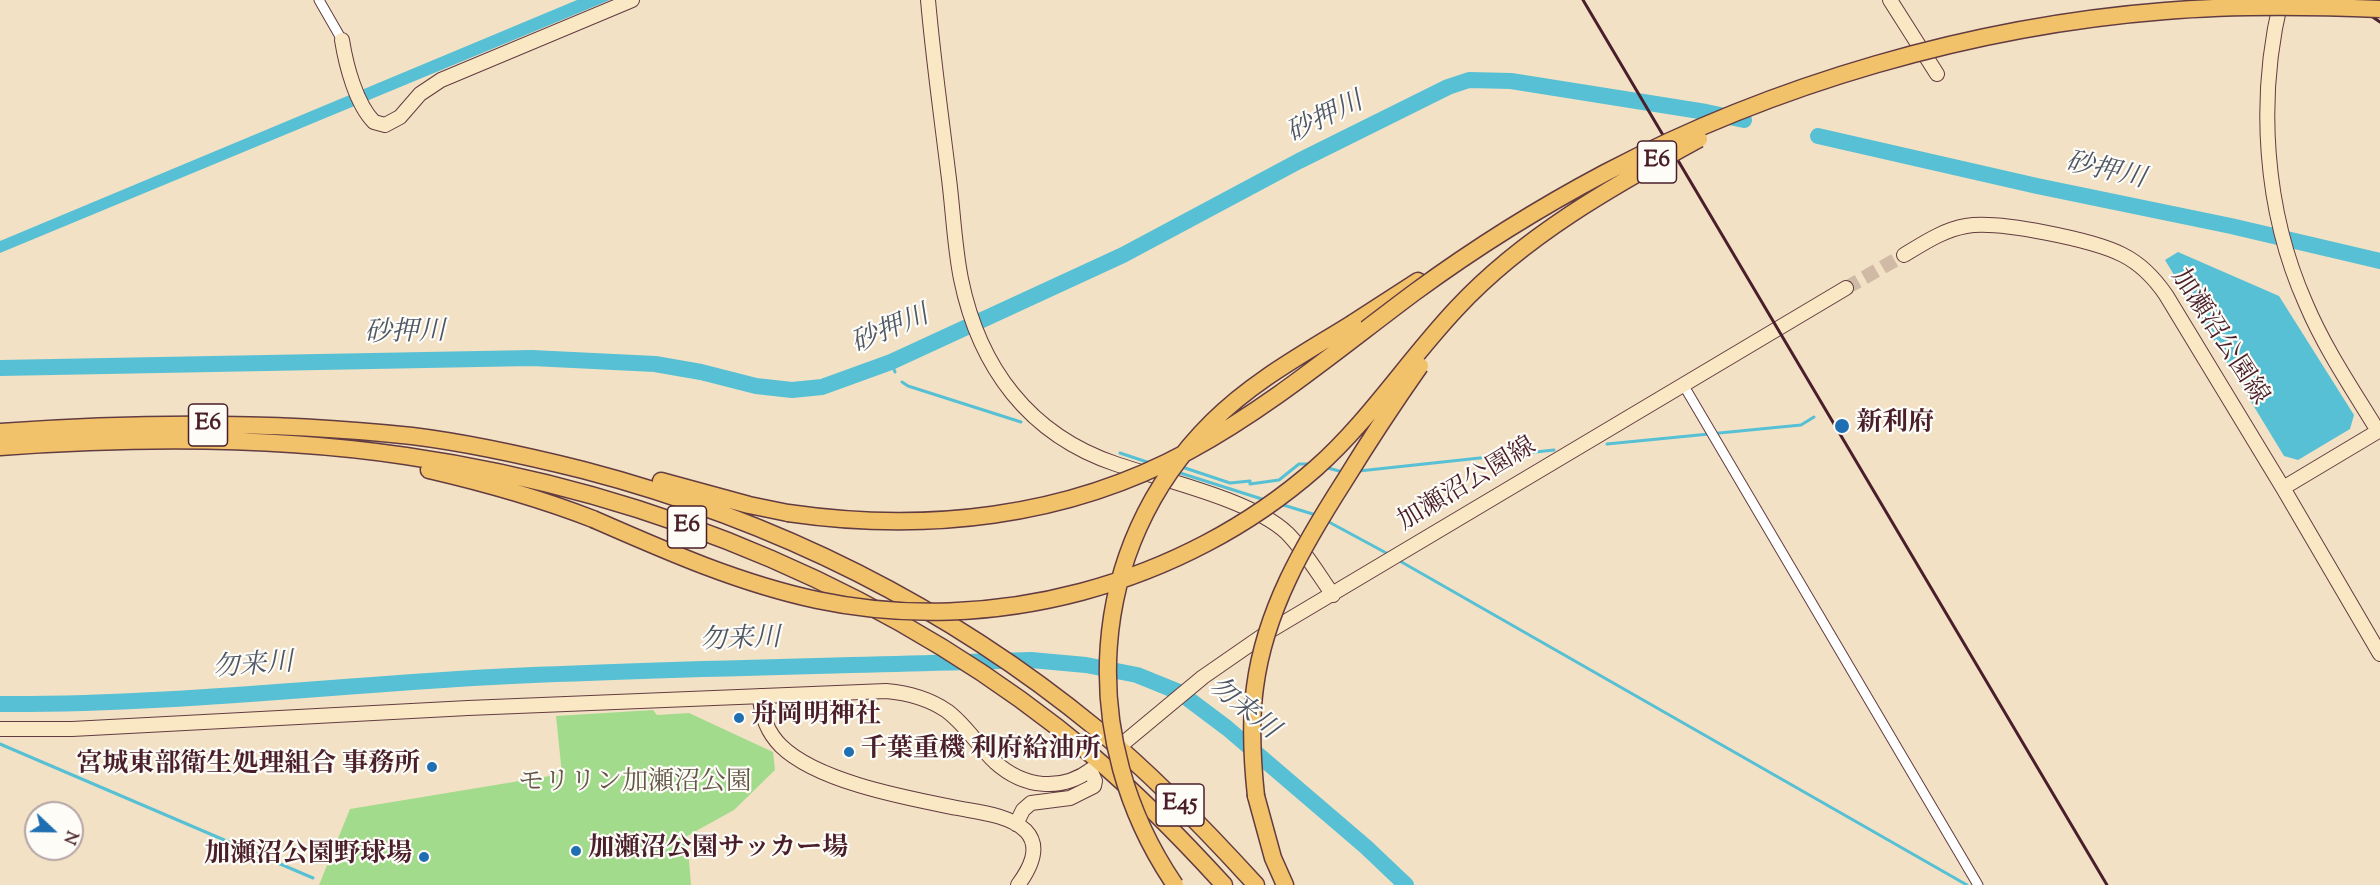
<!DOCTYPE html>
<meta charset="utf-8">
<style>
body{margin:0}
#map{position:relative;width:2380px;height:885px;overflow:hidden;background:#f2e1c5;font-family:"Sorts Mill Goudy",serif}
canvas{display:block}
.north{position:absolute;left:24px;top:801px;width:60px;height:60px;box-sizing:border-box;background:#fdfcf7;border:2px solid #b5a4a5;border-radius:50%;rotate:112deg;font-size:16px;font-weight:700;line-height:24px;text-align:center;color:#4a1f2b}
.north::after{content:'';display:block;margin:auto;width:21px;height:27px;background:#1f6fb2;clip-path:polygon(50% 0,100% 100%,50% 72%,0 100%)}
</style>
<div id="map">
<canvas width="2380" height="885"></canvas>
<div class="north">N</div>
</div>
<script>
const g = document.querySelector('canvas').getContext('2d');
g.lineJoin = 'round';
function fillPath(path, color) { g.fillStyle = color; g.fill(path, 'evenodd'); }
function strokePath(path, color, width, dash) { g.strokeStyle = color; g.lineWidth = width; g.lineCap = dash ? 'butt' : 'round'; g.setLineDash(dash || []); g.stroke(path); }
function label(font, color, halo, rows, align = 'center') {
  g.font = font + ' "Sorts Mill Goudy","Noto Serif JP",serif'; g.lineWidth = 4.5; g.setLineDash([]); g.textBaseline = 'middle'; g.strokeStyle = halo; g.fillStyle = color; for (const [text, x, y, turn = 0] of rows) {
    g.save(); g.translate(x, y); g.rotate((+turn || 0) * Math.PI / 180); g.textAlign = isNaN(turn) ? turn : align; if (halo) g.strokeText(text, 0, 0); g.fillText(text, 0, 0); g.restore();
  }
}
const green = new Path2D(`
 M653,710L657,715L689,713L773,752L775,770L734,810L687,836L691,885H319L350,809L562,774L556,716Z`);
const water = new Path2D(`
 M577,0H610L0,253V241Z
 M2178,252L2279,296L2354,415L2350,429L2298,460L2284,456L2165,260Z`);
const stream = new Path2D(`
 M891,362L895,372
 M902,382L908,386L1021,422
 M1607,444L1801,425L1814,417
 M1120,453L1150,463
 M1182,467L1230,483L1250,481V484L1279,480L1299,464H1312
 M1324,467L1343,472
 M1359,471L1554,450
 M1177,472L1265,500
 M1280,504L1316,515
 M1327,521L1390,555
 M1398,560L1967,885
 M0,744L313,878`);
const river = new Path2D(`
 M1818,136L2037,186L2231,226L2380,261
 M0,368L532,358L655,364L701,372L756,386L792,390L822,387L891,362L1123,255L1299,161L1448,87L1469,80L1511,81L1706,112L1744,120
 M0,704C164,705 328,686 492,677C672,668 852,666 1031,660L1086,665L1137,675L1179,692L1227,728L1366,847L1406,885`);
const secondaryTunnel = new Path2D(`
 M1846,288L1904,255`);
const street = new Path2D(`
 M319,0L342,40
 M1684,386L1978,885`);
const secondary = new Path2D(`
 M928,0C933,57 941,114 948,171C953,207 954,244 961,279C979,367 1029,435 1116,464C1163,480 1252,500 1287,533C1305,551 1318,574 1333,595
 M1890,0L1937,74
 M2281,0C2257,99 2264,210 2306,304C2325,349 2353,390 2378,431
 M342,40C346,65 356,104 374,122L385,125L400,117L420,94L441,80L632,0
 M1904,255C1924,243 1943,230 1966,226C1998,220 2094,240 2123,255C2141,264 2155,279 2166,295L2283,488L2380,654
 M2283,488L2380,430
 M760,696C761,715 768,733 781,746C818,782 907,798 957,808C978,812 1010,815 1026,831C1042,848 1029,870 1018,885
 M0,729H72L468,708L886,691C909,693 928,698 947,711C966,725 978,746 995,762C1024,788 1061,792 1092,769
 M1126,741L1203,677L1268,632L1846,288
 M1016,824L1023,810L1031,803L1070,798L1094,786L1095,781L1090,770`);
const highway = new Path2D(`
 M1353,323L1418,281
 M0,432C137,422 275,421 412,436C469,443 527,456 583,470C771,519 946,605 1097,729C1154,776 1206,830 1256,885
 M0,447C135,437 272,436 406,456C655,492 901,594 1094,757C1140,796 1183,840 1224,885
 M429,470C485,483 539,498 593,519
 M661,481L749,505L788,513
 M1256,796L1273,858L1285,885`);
const rail = new Path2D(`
 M1583,0L2107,885
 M2348,0L2380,22`);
const highwayBridge = new Path2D(`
 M788,513C925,533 1066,518 1189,451C1270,407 1341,347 1415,292C1475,248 1539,208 1605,173C1774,84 1973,26 2165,11C2236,5 2308,6 2380,9
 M593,519C666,551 738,583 817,600C991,637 1183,585 1316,468C1369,421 1408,360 1457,308C1524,236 1613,186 1699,139
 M1256,796C1252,759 1250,723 1255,687C1265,610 1304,544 1345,480C1369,441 1394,403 1420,366
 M1175,885C1076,740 1085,548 1212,422C1253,381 1305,353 1353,323`);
const markers = [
 [1842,426,8,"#1f6fb2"],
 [739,718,6,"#1f6fb2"],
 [849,752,6,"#1f6fb2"],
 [432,767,6,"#1f6fb2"],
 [576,851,6,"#1f6fb2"],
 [424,857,6,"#1f6fb2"]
];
const shields = [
 [1657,162,39],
 [208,425,39],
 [687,527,39],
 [1180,805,48]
];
const shieldNames = [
 ["E6",1657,162],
 ["E6",208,425],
 ["E6",687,527],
 ["E45",1180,805]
];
const streetNames = [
 ["加瀬沼公園線",2218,338,57],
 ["加瀬沼公園線",1468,486,-31]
];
const poiNames = [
 ["新利府",1856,426],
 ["舟岡明神社",751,718],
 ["千葉重機 利府給油所",861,752],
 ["宮城東部衛生処理組合 事務所",420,767,"right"],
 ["加瀬沼公園サッカー場",588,851],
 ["加瀬沼公園野球場",412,857,"right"]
];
const parkNames = [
 ["モリリン加瀬沼公園",635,785]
];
const waterNames = [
 ["砂押川",1326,120,-26],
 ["砂押川",2105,173,13],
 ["砂押川",891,332,-23],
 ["砂押川",405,335,-1],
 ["勿来川",740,642,-2],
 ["勿来川",253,668,-4],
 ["勿来川",1242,710,39]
];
fillPath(green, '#a3db8c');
fillPath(water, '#57c0d4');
strokePath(stream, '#57c0d4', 3);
strokePath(river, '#57c0d4', 16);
strokePath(secondaryTunnel, '#d0baa6', 14, [14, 7]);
strokePath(street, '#633c42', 11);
strokePath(secondary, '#633c42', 16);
strokePath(highway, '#633c42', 19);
strokePath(street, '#fff', 9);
strokePath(secondary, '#fae7c3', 14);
strokePath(highway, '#f2c26a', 16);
strokePath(rail, '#4a1f2b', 3);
strokePath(highwayBridge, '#633c42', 19, []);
strokePath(highwayBridge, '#f2c26a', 16);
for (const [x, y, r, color] of markers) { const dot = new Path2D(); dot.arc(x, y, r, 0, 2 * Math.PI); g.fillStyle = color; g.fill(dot); strokePath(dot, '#fdfcf7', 2); }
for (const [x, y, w] of shields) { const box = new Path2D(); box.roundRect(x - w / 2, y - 21, w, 42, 4.5); g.fillStyle = '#fdfcf7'; g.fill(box); strokePath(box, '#4a1f2b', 1.5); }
label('bold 24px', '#4a1f2b', null, shieldNames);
label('26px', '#4a1f2b', '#fdfcf7', streetNames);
label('bold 26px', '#4a1f2b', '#fdfcf7', poiNames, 'left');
label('26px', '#655748', '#fdfcf7', parkNames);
label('italic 27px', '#4f5766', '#fdfcf7', waterNames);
</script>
